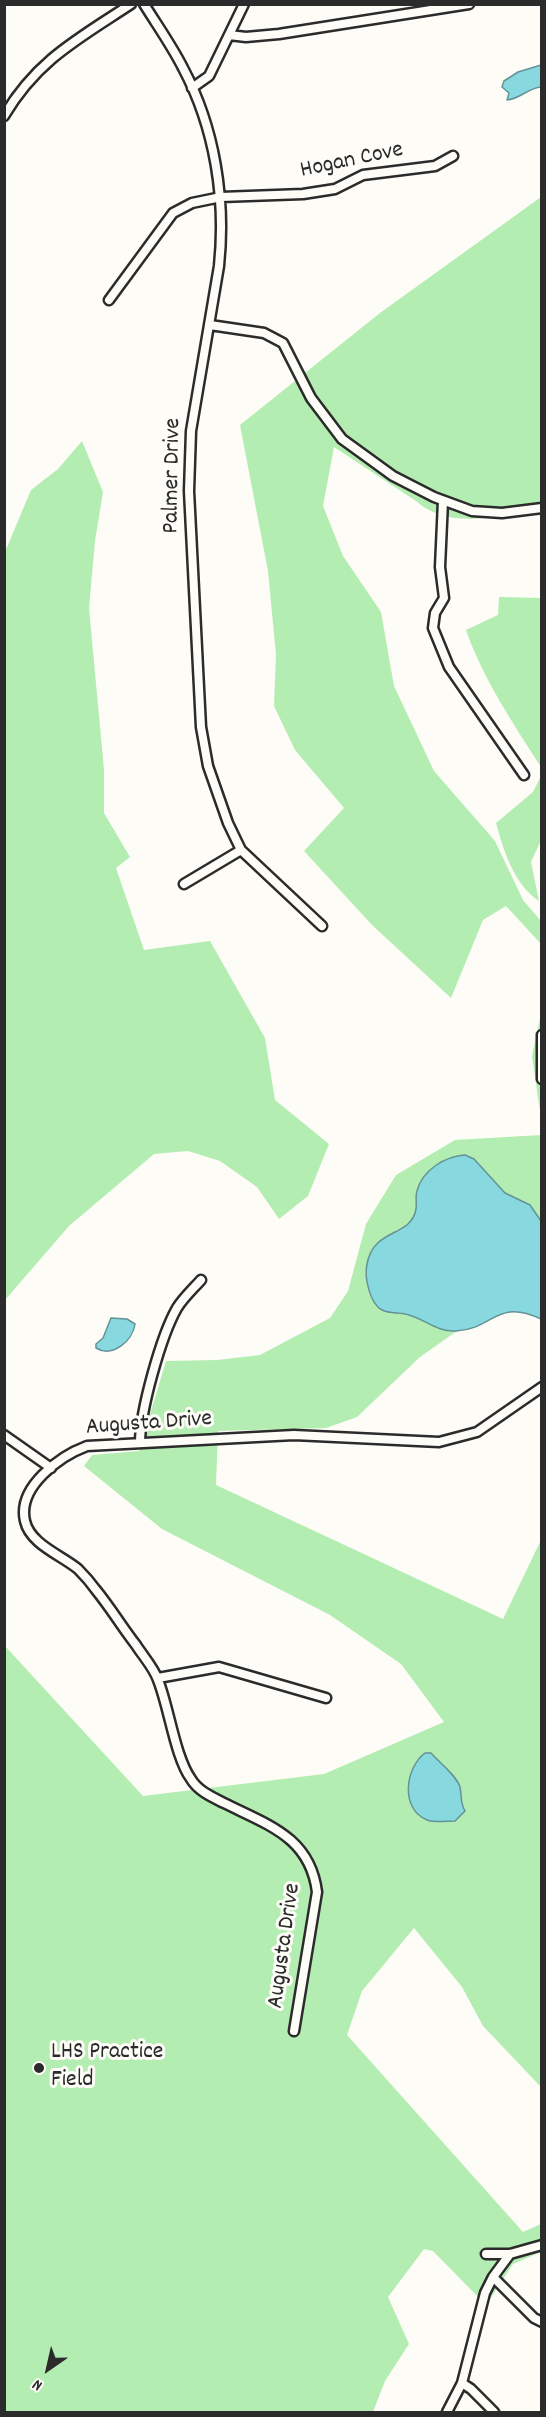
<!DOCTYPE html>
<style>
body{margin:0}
#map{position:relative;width:546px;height:2417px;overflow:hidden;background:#fdfcf7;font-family:Dekko,sans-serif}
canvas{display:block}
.frame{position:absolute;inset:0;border:6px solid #2b2b2b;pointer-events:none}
.north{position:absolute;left:18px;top:2339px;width:60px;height:60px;-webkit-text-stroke:4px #fdfcf7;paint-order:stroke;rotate:214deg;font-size:16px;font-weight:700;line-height:24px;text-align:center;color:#2b2b2b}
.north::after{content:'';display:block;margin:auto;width:21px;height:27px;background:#2b2b2b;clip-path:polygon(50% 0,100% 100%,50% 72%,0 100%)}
</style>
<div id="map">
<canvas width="546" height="2417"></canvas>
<div class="frame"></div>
<div class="north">N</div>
</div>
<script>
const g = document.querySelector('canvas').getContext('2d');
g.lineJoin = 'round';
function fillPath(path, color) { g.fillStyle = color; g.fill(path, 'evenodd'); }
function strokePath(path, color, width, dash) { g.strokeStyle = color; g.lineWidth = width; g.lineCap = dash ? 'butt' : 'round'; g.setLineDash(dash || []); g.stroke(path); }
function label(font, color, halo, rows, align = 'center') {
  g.font = font + ' Dekko,sans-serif'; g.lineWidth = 6; g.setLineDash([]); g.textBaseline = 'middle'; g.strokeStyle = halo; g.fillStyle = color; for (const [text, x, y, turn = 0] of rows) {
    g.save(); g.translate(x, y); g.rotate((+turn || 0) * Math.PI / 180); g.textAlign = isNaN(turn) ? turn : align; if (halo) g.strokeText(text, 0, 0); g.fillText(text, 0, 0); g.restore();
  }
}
const green = new Path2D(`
 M541,197V510C501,515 449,531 416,501L334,447L323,506L343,556L381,612L394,686L434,771L495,841L523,900L541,921V944L506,906L483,920L451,998L372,925L304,851L344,808L295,750L274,706L276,655L268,571L240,425L380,313Z
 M82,441L103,492L95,541L89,608L104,770V813L130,857L116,868L144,950L210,941L265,1038L275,1100L329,1144L308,1196L279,1219L257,1187L220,1161L188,1151L154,1154L69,1226L5,1300V552L31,490L58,469Z
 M499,597L541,598V767C513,723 483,679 466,630L498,615Z
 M541,776V840L531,862L539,901C514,884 504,852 496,823L533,792Z
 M541,1014V1118L532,1056Z
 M541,1135V1319L525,1312L513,1311L498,1314L479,1324L457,1331L420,1357L357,1417L326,1428L218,1431L216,1485L503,1619L541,1540V2087L483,2026L462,1987L414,1928L362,1991L347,2035L523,2232L541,2224V2252L513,2264L486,2305L433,2251L424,2249L388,2297L409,2344L385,2381L373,2412H5V1646L143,1796L324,1774L444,1722L401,1664L330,1615L162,1529L84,1466L92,1455L139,1451L166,1361L217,1360L260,1355L330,1318L348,1291L366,1224L396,1175L455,1140Z`);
const water = new Path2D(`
 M541,65V87C528,88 520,99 507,100L509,93L502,87L504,81L518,72Z
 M465,1155L474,1159L505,1193L530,1205L541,1221V1319C496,1298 494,1329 456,1331C437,1332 426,1320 409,1315C400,1312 390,1314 382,1310C370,1304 364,1277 367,1264C374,1227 411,1238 416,1209C417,1203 415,1197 417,1191C422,1170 446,1156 465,1155Z
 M111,1318L127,1319L135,1324C133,1341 112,1358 96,1348V1344L103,1338Z
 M425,1753H431C440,1763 456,1775 460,1787C462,1796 460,1803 465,1811L455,1821C446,1821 435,1823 427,1820C400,1809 405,1768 425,1753Z`);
const street = new Path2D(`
 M144,4C157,25 172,46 183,68C215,128 226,199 219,266L191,431L189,491L201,727L208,766L228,823L241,850L322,926
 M229,35L246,37L279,34L469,4
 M192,88L209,76L244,4
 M4,116C37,60 78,39 131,4
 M109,300L173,213L192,203L221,197L303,194L335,189L363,175L435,166L453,156
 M210,325L264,333L283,343L311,398L342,439L393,476L434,497L472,511L502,513L542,508
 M443,501L440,567L444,598L435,613L433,628L449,667L524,775
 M184,884L241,850
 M542,1035V1079
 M4,1435L51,1468
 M140,1443C140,1411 161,1336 177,1308C184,1297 193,1289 201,1280
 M158,1678L219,1667L326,1698
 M294,2031L317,1892C310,1837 268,1825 224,1803C212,1797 198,1791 191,1779C175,1757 169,1707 158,1680C154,1668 143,1656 136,1645C122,1627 110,1607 96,1590C91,1583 84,1575 78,1569C61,1555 30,1544 25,1521C17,1487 60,1456 87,1446L294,1435L439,1442L477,1432L542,1387
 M486,2254H510L542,2245
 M493,2277L534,2318L542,2322
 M462,2383L471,2389L494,2412
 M447,2412L462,2383L485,2293L493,2277L510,2254`);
const markers = [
 [39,2068,6,"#2b2b2b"]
];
const streetNames = [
 ["Hogan Cove",352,162,-12],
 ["Palmer Drive",174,476,-89],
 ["Augusta Drive",149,1425,-4],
 ["Augusta Drive",286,1946,-82]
];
const poiNames = [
 ["LHS Practice",51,2054],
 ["Field",51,2082]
];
fillPath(green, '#b4edb1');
fillPath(water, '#88d9df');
strokePath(water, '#639397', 1.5);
strokePath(street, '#2b2b2b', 13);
strokePath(street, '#fdfcf7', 8);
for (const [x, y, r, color] of markers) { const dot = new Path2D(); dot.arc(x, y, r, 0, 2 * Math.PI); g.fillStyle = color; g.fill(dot); strokePath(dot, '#fdfcf7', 2); }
label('24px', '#2b2b2b', '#fdfcf7', streetNames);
label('24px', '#2b2b2b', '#fdfcf7', poiNames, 'left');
</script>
